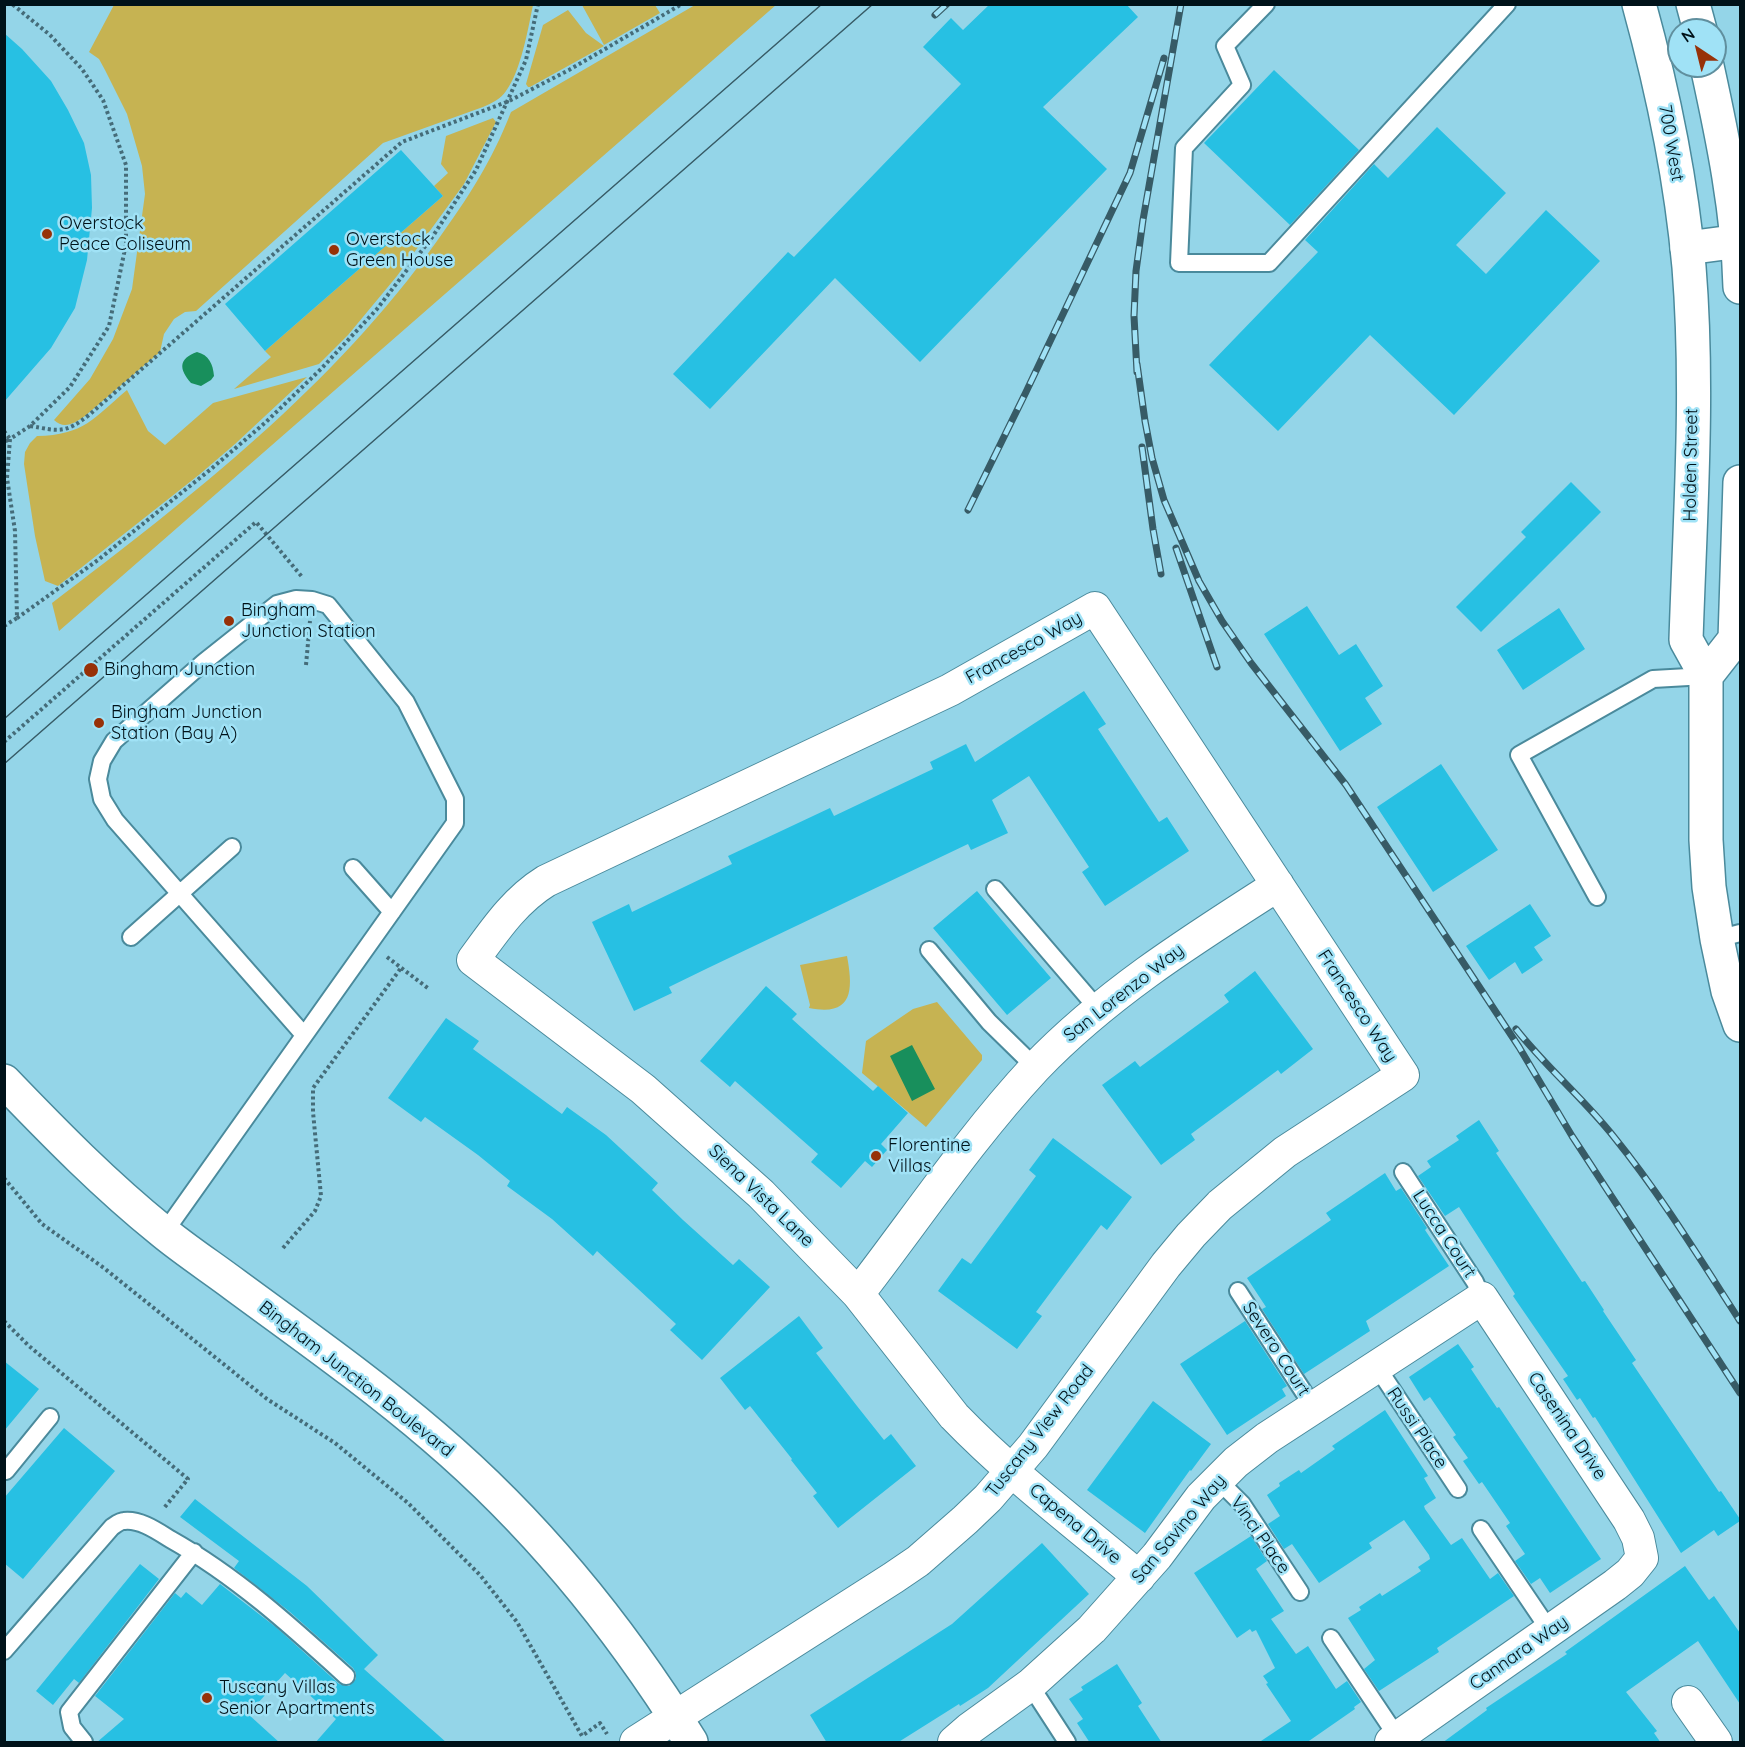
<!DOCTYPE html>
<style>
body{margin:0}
#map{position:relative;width:1745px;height:1747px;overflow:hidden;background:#94d5e8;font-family:Quicksand,sans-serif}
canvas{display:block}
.frame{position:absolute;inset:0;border:6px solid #001219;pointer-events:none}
.north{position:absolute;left:1667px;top:18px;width:60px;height:60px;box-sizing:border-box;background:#a0e2f6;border:2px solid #608f9e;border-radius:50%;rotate:325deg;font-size:16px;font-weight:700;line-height:24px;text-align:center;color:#001219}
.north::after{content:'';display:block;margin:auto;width:21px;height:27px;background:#973108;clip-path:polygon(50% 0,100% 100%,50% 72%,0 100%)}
</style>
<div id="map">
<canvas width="1745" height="1747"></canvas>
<div class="frame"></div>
<div class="north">N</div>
</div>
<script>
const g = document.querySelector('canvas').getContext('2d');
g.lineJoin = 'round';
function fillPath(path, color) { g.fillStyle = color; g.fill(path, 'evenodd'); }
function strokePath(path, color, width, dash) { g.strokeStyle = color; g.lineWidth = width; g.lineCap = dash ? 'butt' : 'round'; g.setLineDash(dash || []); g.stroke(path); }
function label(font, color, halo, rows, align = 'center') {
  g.font = font + ' Quicksand,sans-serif'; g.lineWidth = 5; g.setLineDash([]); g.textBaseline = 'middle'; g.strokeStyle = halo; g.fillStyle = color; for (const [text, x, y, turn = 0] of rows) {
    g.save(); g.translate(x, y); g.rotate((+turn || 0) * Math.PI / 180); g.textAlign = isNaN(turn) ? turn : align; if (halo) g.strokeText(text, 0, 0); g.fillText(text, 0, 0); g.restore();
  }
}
const green = new Path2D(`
 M114,5H533C528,29 521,71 506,91C501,99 492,103 483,107L383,143L196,311L185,312L174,319L164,334L160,352L85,416C75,423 64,430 54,420L90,379L113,339L132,289L145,194L142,166L127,114L105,70L99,59L89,52Z
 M582,5H655L660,13L604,45Z
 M695,5H776L59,631L52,603C193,496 334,386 437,241C468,198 492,161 511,112Z
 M568,10L586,33L604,46L530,87H528L526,84L543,25Z
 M493,118L496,122L464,184L397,276L348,335L319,364L234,389L271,357L265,351L443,196L434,186L448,173L441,164L446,136Z
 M307,377L235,444L200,474L58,586L45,581L35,536L24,464L25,452L30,443L37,436C84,435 94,418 127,390L148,431L165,445L213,403Z
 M847,956C853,989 854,1017 809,1008L810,1005L800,965Z
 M937,1002L982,1055V1060L926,1127L862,1073L866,1041L913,1009Z`);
const water = new Path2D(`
 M197,352C209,355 213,364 214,376L211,380L201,386L191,383C179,369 178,359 197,352Z
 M912,1045L935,1089L912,1101L890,1056Z`);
const building = new Path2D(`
 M990,4H1126L1138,17L1043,107L1107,169L920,362L835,278L710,409L673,374L788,252L794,257L961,84L923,47L951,18L963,30Z
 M4,33L22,49L51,81L68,110L84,143L91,175L92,208L87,260L75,308L51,348L4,402Z
 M1274,70L1359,150L1290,225L1204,143Z
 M1437,127L1506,193L1456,245L1486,274L1546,210L1600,261L1454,415L1370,335L1278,431L1209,365L1318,252L1305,240L1374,164L1388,178Z
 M401,150L443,196L265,351L225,304Z
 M1571,482L1601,512L1481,632L1456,607L1526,537L1521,532Z
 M1307,606L1339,655L1356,644L1383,686L1365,698L1382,724L1340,751L1264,634Z
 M1559,608L1585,649L1523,690L1497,650Z
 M1084,691L1106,724L1098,729L1159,822L1167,817L1189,851L1105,906L1082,872L1089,867L1029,776L992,800L1008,833L971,850L968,844L708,968L669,987L672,993L634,1011L592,922L629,904L632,912L732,864L728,856L830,808L834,816L933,769L930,762L966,744L975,762Z
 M1441,764L1498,850L1433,892L1377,807Z
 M977,891L1051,978L1007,1015L933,928Z
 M1530,904L1551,936L1534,947L1543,960L1522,974L1515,962L1489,980L1466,946Z
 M1255,971L1313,1049L1281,1074L1278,1070L1191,1134L1195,1140L1161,1165L1102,1085L1135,1061L1140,1067L1229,1002L1224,995Z
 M766,986L797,1014L792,1019L823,1047L873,1091L878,1086L908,1113L881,1144L887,1150L872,1167L865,1161L841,1188L811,1162L818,1154L785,1125L735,1081L730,1087L700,1061Z
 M446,1018L479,1041L473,1049L562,1114L567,1107L606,1135L658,1183L652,1190L683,1220L733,1265L739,1259L770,1287L702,1360L670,1330L676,1324L597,1251L593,1256L552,1219L507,1186L510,1181L478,1155L425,1117L421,1122L388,1098Z
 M1479,1120L1499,1151L1496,1153L1582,1282L1585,1281L1604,1310L1603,1311L1636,1360L1632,1363L1719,1492L1721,1491L1740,1519V1521L1718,1536L1714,1530L1681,1553L1595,1417L1593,1418L1580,1398L1577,1400L1563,1379L1568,1376L1513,1296L1515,1294L1459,1207L1445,1216L1418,1176L1431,1167L1427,1161L1459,1140L1456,1136Z
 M1053,1138L1132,1197L1107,1230L1101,1225L1062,1277L1036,1312L1042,1316L1017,1349L938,1291L962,1258L971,1264L1036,1176L1029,1170Z
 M1385,1173L1396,1191L1401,1188L1427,1228L1425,1230L1449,1266L1366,1321L1370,1331L1304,1374L1262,1309L1266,1307L1247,1278L1331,1220L1326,1213Z
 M799,1316L823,1348L816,1353L857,1406L884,1440L891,1434L916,1466L838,1528L813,1496L817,1493L791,1460L792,1459L750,1406L745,1410L720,1378Z
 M1245,1321L1287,1386L1282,1389L1286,1396L1227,1435L1180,1364Z
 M1458,1344L1474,1367L1471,1369L1497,1408L1499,1407L1601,1559L1550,1593L1540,1578L1531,1584L1515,1561L1525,1554L1506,1526L1510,1523L1482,1482L1479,1484L1463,1461L1468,1458L1453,1437L1456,1435L1430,1397L1424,1401L1409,1377Z
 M4,1361L39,1389L4,1431Z
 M1153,1401L1211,1444L1191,1471L1190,1470L1145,1533L1087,1490Z
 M1385,1410L1428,1476L1424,1478L1436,1498L1424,1506L1425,1509L1451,1545L1462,1538L1490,1579L1498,1573L1514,1596L1437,1648L1439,1652L1379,1691L1364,1669L1375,1660L1348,1618L1361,1610L1359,1607L1380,1593L1382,1596L1421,1571L1418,1567L1430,1559L1429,1555L1404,1520L1369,1543L1372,1548L1319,1583L1292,1544L1284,1549L1268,1524L1280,1516L1267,1495L1280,1486L1279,1483L1299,1470L1301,1473L1335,1449L1332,1446Z
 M64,1428L115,1471L23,1579L4,1563V1498Z
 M195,1499L307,1586L378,1655L364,1669L447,1743H315L336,1719L285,1673L248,1714L280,1743H96L124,1719L95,1696L175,1593L181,1598L186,1592L202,1605L220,1584L277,1628L339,1684L349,1686L356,1679V1673L353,1668L290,1612L234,1568L239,1561L180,1517Z
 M1251,1536L1267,1561L1256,1569L1284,1611L1271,1619L1296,1654L1308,1646L1336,1689L1347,1681L1361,1702L1354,1707L1355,1709L1306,1743H1258L1291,1721L1266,1684L1268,1683L1263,1676L1275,1668L1256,1630L1252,1632L1250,1629L1237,1638L1194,1573Z
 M1042,1543L1089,1594L988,1688L960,1706L959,1704L897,1743H827L810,1715L952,1624Z
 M140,1564L159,1579L79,1683L74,1679L53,1705L36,1691Z
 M1685,1566L1709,1600L1714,1596L1740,1633V1704L1698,1641L1626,1692L1657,1731L1654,1733L1661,1743H1442L1487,1710L1486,1708L1567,1654L1565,1652Z
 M1117,1664L1142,1703L1138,1706L1162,1743H1090L1077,1723L1083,1719L1069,1699L1083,1690L1081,1687Z`);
const path = new Path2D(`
 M30,426C59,431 65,434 89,415L402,142L509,101L569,70L682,4
 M4,431L10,439L4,442
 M17,618L98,560L211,469L266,422L321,369L377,309L433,236L476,170L526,60L538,4
 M4,626L17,618L15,531L7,478L10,439L30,426L70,387L109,326L126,244V165L103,100L82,69L50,35L12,4
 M306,665L310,621
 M4,742L256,522L303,578
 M387,957L429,989
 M4,1178L42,1224L104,1268L267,1399L335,1443L408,1503L480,1575L517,1622L582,1736L600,1723L607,1734
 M283,1248L315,1211L321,1196L313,1112V1088L401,968
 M4,1321L29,1346L188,1479L164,1508`);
const service = new Path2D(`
 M1266,4L1225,46L1242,85L1184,148L1179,263H1269L1507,4
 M353,868L392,912
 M995,889L1098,1009
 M1597,897L1519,755L1653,679L1706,676
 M131,937L232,847
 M1717,939L1740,933
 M929,950L989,1022L1036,1068
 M1403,1172L1475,1282L1482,1298
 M164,1233L455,823V799L406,702L328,605L312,600L296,599L277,604L204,662L114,741L102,761L98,779L102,799L115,820L304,1035
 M1238,1291L1314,1408
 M1377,1367L1458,1489
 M6,1471L50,1417
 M1218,1480L1242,1504L1300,1592
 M1481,1529L1550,1631
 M1331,1638L1398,1738
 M4,1651L112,1527C115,1525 120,1521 124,1521C140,1519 157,1531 170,1539C236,1576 291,1626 346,1676
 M1030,1685L1067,1742
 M84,1742L72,1727L69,1712L194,1552`);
const minor = new Path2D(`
 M858,1294C916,1219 970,1138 1035,1068C1106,994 1192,940 1278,885
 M1688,1702L1716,1742
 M636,1742L893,1578L918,1561L965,1520L988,1498L1033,1446L1166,1265L1191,1235L1220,1205L1285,1152L1403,1075L1095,608L950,690L546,881C514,901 495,930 473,960L643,1089L761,1194L858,1294L954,1416C1011,1475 1077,1525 1139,1577
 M954,1742L969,1729L1030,1685L1092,1629L1157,1556L1201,1497L1236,1462L1267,1438L1482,1298L1629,1520L1638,1538L1642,1558L1630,1573L1615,1585L1391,1742`);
const tertiary = new Path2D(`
 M1687,248L1740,241`);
const secondary = new Path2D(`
 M4,1081C55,1134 105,1185 162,1231C185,1250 211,1267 235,1285C303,1335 371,1383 434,1437C536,1524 621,1629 691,1742`);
const primary = new Path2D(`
 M1639,4C1663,91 1681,178 1689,267C1699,391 1690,516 1686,640L1706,676V840L1709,887L1717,939L1728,991L1740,1025
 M1693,4L1700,30
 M1707,66C1723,139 1738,212 1740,287
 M1706,676L1735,639L1740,482`);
const tram = new Path2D(`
 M4,719L822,4
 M4,764L873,4`);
const rail = new Path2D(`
 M935,15L947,4
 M1137,364L1145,421L1152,458L1164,500L1199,581L1222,621L1251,663L1346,785L1519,1047L1572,1136L1740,1393
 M1137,372L1134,316L1136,271L1143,220L1181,4
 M1142,447L1153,529L1161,574
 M968,510L1026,392L1130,173L1164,58
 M1176,548L1217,667
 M1516,1029C1546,1067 1584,1099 1614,1137C1661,1195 1700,1259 1740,1321`);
const markers = [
 [47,234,6,"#973108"],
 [334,250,6,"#973108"],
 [229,621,6,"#973108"],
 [91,670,8,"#973108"],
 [99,723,6,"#973108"],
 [876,1156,6,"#973108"],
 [207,1698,6,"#973108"]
];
const streetNames = [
 ["700 West",1671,143,80],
 ["Holden Street",1691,465,-89],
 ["Francesco Way",1024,648,-29],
 ["San Lorenzo Way",1124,993,-38],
 ["Francesco Way",1357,1006,57],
 ["Siena Vista Lane",761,1196,44],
 ["Lucca Court",1444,1234,57],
 ["Severo Court",1276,1349,57],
 ["Bingham Junction Boulevard",356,1379,38],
 ["Casenina Drive",1567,1426,56],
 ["Russi Place",1417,1428,56],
 ["Tuscany View Road",1040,1431,-52],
 ["Capena Drive",1075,1524,40],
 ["San Savino Way",1179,1529,-50],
 ["Vinci Place",1260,1535,55],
 ["Cannara Way",1519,1653,-35]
];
const poiNames = [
 ["Overstock",59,224],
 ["Peace Coliseum",59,245],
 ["Overstock",346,240],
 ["Green House",346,261],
 ["Bingham",241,611],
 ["Junction Station",241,632],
 ["Bingham Junction",104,670],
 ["Bingham Junction",111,713],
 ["Station (Bay A)",111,734],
 ["Florentine",888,1146],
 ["Villas",888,1167],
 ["Tuscany Villas",219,1688],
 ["Senior Apartments",219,1709]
];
fillPath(green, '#c6b352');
fillPath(water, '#188f5c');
fillPath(building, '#27c0e3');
strokePath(service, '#4a8a9c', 20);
strokePath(minor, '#4a8a9c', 34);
strokePath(tertiary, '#4a8a9c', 36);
strokePath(secondary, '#4a8a9c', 36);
strokePath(primary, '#4a8a9c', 36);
strokePath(path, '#456c79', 4, [3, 3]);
strokePath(service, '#fff', 16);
strokePath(minor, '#fff', 32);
strokePath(tertiary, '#fff', 33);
strokePath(secondary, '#fff', 33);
strokePath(primary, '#fff', 33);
strokePath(tram, '#375b66', 1.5);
strokePath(rail, '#375b66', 7);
strokePath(rail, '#a0e2f6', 4.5, [14]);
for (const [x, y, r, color] of markers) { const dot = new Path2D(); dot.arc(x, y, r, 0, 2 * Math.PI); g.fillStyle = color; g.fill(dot); strokePath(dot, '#a0e2f6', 2); }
label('18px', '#001219', '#a0e2f6', streetNames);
label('18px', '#001219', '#a0e2f6', poiNames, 'left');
</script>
